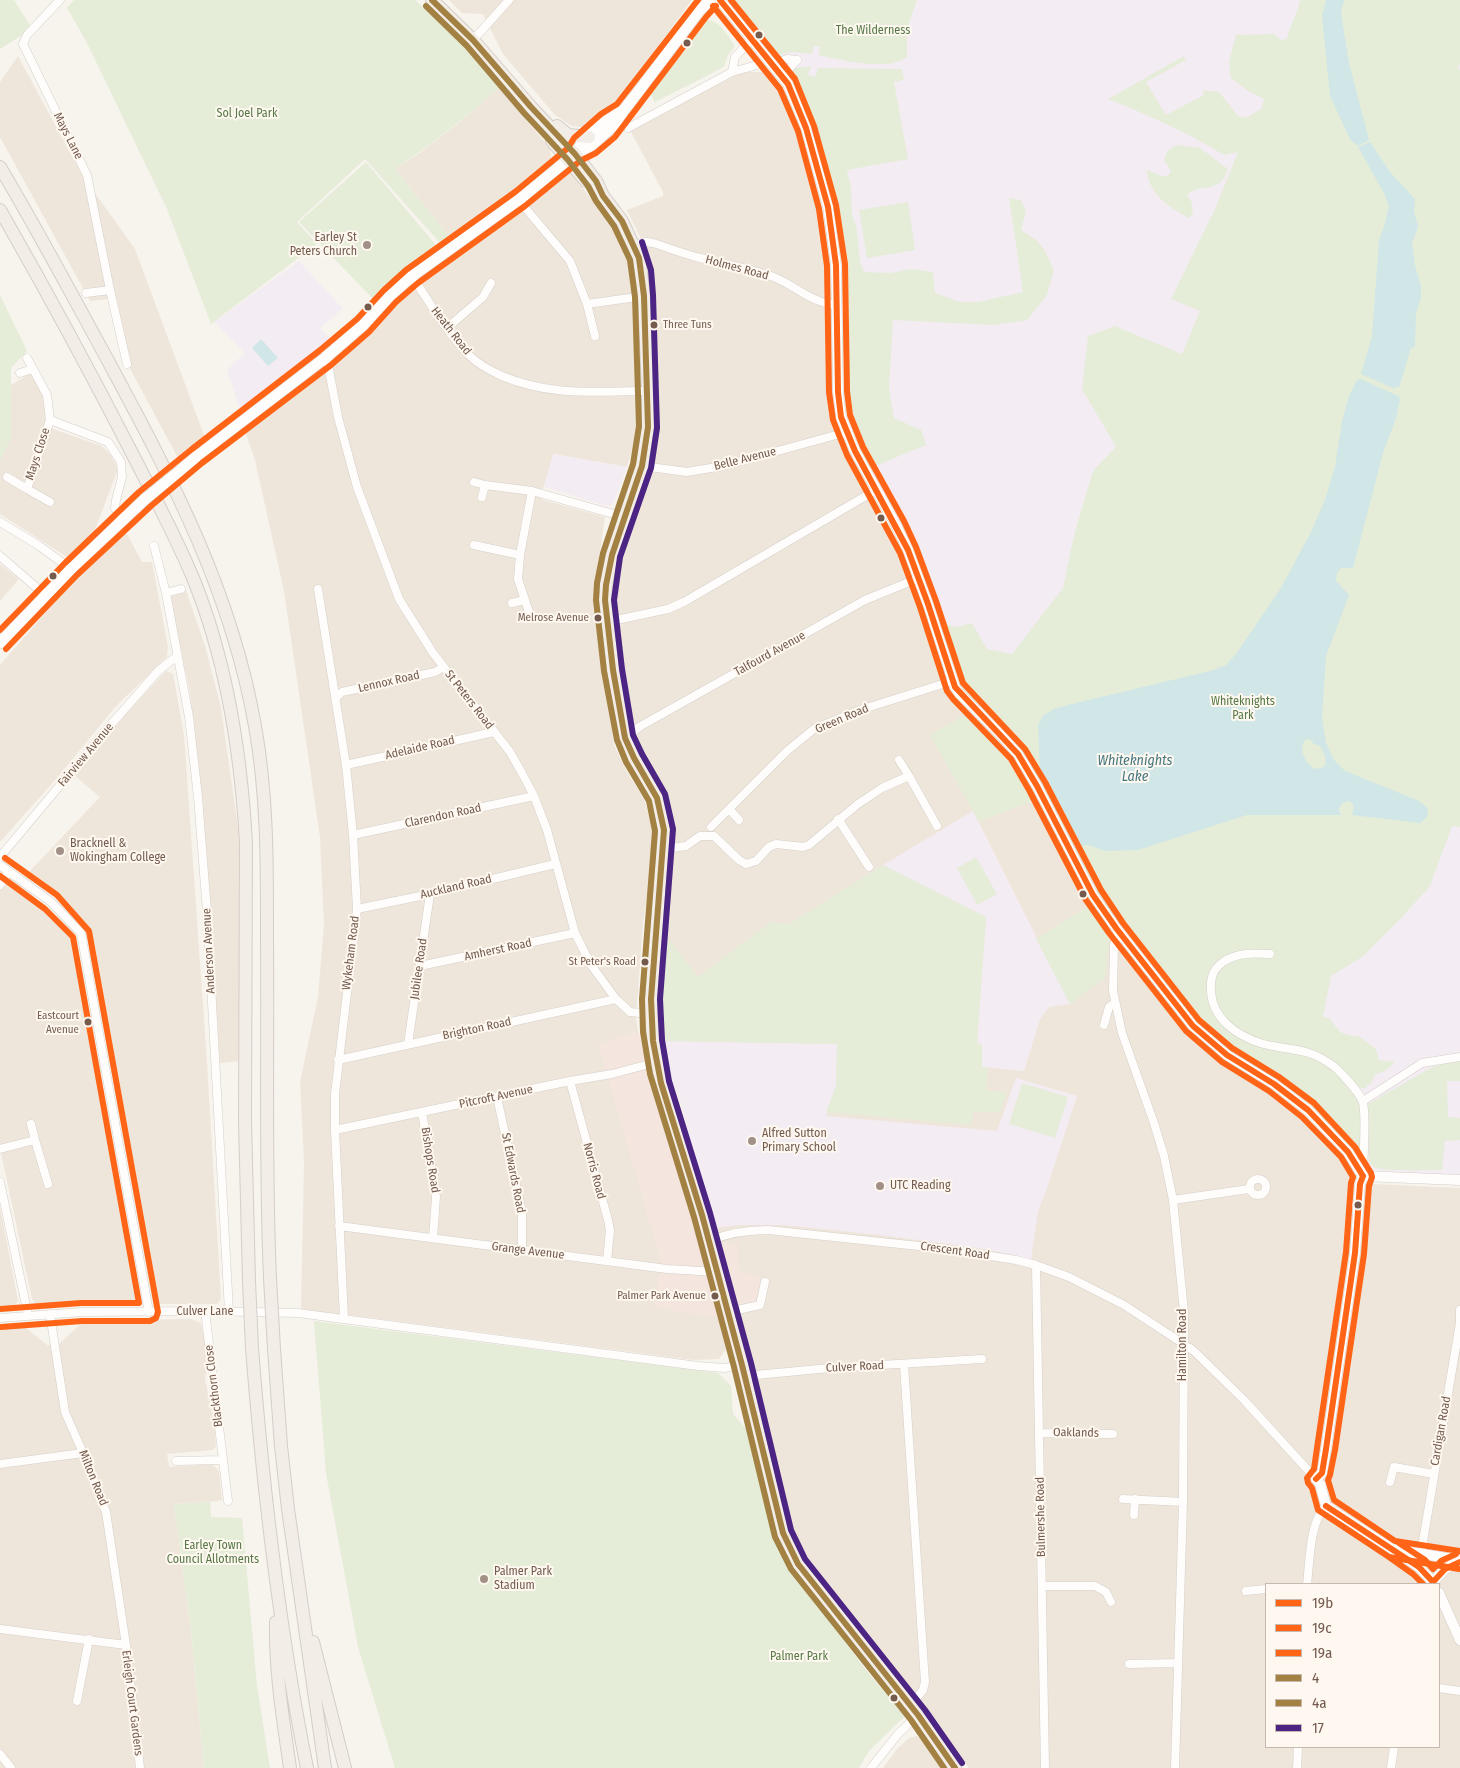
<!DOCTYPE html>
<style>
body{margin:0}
#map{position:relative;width:1460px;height:1768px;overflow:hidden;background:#f7f3ed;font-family:"Fira Sans Condensed",sans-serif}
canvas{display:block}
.legend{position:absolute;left:1265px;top:1583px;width:175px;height:165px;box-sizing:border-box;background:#fef8f0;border:1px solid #c7b9af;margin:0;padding:6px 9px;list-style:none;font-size:15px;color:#745b4e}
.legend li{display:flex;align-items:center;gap:10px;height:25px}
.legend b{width:25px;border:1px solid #c7b9af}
</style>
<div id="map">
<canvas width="1460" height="1768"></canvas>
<ul class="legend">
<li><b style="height:6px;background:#ff6417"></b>19b</li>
<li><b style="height:6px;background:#ff6417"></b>19c</li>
<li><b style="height:6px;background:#ff6417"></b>19a</li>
<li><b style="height:6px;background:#a38142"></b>4</li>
<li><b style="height:6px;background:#a38142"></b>4a</li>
<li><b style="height:6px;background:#4c2483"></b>17</li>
</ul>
</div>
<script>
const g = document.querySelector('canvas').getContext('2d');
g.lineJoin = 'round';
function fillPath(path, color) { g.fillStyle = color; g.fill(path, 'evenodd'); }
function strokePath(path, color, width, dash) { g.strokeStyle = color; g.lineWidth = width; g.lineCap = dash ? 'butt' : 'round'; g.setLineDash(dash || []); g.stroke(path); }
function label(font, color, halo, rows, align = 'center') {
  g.font = font + ' "Fira Sans Condensed",sans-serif'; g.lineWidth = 4; g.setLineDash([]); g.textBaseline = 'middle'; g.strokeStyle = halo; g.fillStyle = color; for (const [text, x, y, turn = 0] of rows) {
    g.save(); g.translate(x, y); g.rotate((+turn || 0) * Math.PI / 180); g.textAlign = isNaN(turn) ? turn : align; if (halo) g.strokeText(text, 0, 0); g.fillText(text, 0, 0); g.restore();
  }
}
const residential = new Path2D(`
 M449,0H692L629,86L598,121L588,128L572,126L555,115L503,54L483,14L462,13Z
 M18,56L82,175L135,249L205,438L178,458L120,350L108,299L90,301L0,137V82Z
 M742,72H771L788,95L805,146L820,197L830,254L834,411L847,452L872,496L915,581L1009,749L1037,789L1113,936L1190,1034L1255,1079L1306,1122L1345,1156L1353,1173L1373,1184L1460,1188V1768H969L888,1659L824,1582L796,1544L752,1365L720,1257L714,1228L686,1134V1122L681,1102L664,1057L661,1000L672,859L667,798L635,742L615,624L614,583L626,539L648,475L657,441L659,394L652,273L643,243L627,210L663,196V192L631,132L650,119ZM1266,1584H1439V1747H1266Z
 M499,88L550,148L552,163L544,171L499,206L451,239L395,169L418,154L457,124Z
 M568,169L610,224L625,251L628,261L636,304L638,360L637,434L627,467L554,454L543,489L526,486L543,500L605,517L596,578L598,624L614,745L627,772L644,799L654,831L653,863L643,922L636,1018L642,1055L706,1267L726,1349L719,1359L693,1360L350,1315L301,1311L304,1163L300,1082L318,997L324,925L320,837L284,591L255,460L244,428L345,349L422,282Z
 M31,373L46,397L47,410L44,426L102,446L111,456L118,469L92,538L70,559L0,514V460L11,438V385Z
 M122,533L127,534L142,562H152L168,647L167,657L115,707L63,771L0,842V665L62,594Z
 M0,564L19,579L0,601Z
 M186,590L205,646L221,708L238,828L240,857L241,1061L220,1063L206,849L190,692L170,597Z
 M166,671L173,674L184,735L207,1063L221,1299L217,1304H158L152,1299L85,924L29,872L100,797L74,775L110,731Z
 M0,871L18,883L74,932L141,1304L37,1305L32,1299L0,1148Z
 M0,1207L18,1301L12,1310L0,1311Z
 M191,1319L201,1323L208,1355L205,1380L214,1420L216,1447L212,1450L167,1454L169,1467L212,1464L219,1471L222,1500L210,1502L174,1504L191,1630L204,1768H0V1326L21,1324L47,1345L59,1344L84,1321Z
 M916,1736L922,1739L945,1768H883L897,1749L909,1738Z`);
const commercial = new Path2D(`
 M634,1032L639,1034L704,1242L738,1243L737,1256L740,1273L760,1275L758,1306L722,1318L654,1308L661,1262L598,1044Z`);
const education = new Path2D(`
 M733,0H1460V1176H1440L1363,1169L1148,958L1126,932L1031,772L961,693L922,576L865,464L845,386L844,266L841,239L826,169L800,92L791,75L766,49Z
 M299,261L343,309L320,328L333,343L279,386L241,413L227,370L245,353L214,322Z
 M553,454L627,467L613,504L607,506L544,487Z
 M973,811L1070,1004L1049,1007L1040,1019L1024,1071L982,1067V1044L977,1043L986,917L883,865Z
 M663,1041L837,1044L836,1086L826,1116L997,1131L1016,1078L1077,1096L1047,1188L1038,1211L1031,1260L985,1249L881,1235L783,1225H740L714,1228L686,1134V1122L681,1102L664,1057Z`);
const green = new Path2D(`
 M0,0H14L31,27L27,32L0,49Z
 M74,0H415L465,47L499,88C466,117 432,144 395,169L451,239L442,245L365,159L297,222L317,244L211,324L167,209L87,43L67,8Z
 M733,0H917L907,29V57C887,72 842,60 818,55L820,47L814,46L812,54L790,52L774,57L766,49Z
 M1300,0H1460V64L1457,67L1460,70V827L1452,826L1430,886L1402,917L1362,957L1331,976L1323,1017L1329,1018L1340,1032L1348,1035L1360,1037L1376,1049L1379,1060L1393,1062L1394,1064L1383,1072L1375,1074L1372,1082L1364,1089L1356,1086L1363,1101V1169L1350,1148L1192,1027L1183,1005L1148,958L1095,893L1031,772L973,704L955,680L941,622L956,627L972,623L987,649L1012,654L1063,588L1074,535L1093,471L1116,447L1082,389L1088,336L1115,326L1182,354L1200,311L1171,299L1215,209L1238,152L1224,155C1187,132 1148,115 1108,99L1184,56L1186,60L1146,82L1166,115L1204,95L1202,90L1219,92L1238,116L1246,118L1261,109L1264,99L1248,91L1231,78L1229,62L1236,35L1274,34L1281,40L1287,39C1290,25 1297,14 1300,0Z
 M706,20C719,19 728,36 735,46L728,55L724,67L655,102L650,93L670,64L685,51Z
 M811,66L808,75L815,77L818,68L902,69L904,80L894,82L908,159L847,170L851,189L852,214L857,231L860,262L864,272L890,273L912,269L933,272L935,293L960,302H978L1023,292L1009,198L1021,200L1026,212L1021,230L1036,240L1044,249L1054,270L1047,295L1028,319L1024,321L992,325L893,320L889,389L894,418L921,430L926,445L868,469L844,407V266L841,239L826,169L800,92L791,75L795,68Z
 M1176,145L1200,148L1228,169C1220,195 1201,182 1187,195L1191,200L1193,212L1189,218C1169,208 1148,193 1147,170L1162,176H1168L1171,171L1164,160L1167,151Z
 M366,162L440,250L434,256L421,263L375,301L299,222Z
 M908,202L915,250L867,258L859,210Z
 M0,295L27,351L11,368V438L0,460Z
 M968,713L987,730L1016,774L1032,801L979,822L930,735Z
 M976,857L997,894L977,905L957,868Z
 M883,865L986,917L977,1043L982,1044V1066L988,1068L986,1090L1007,1092L1000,1112H973L972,1125L826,1112L836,1086L837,1044L663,1041L661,1000L667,937L698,977L771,922L789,924Z
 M1095,902L1110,933L1105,978L1070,1004L1036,939Z
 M1460,1060V1081H1447L1448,1117L1460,1118V1140L1445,1141L1442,1170C1429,1170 1382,1172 1374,1167C1371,1165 1371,1164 1369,1161L1368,1104L1432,1067Z
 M1022,1083L1068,1097L1055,1138L1009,1124Z
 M314,1321L718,1373L731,1386L733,1414L753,1437L763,1473L774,1529L783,1548L797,1574L828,1620L870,1675L905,1716L869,1751L859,1768H395L358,1647L337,1533L326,1473Z
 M210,1502L211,1517L242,1518L257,1686L270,1768H204L191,1630L174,1504Z`);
const water = new Path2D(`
 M1326,0H1344L1341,13L1349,63L1369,140L1358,146L1351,141L1330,96L1322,16Z
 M1370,142L1390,172L1415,199L1414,211L1418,227L1412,243L1415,265L1421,286V298L1416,313L1415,347L1411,348C1406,361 1404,374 1399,387L1393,388L1361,374L1372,336L1379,240L1385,224L1389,205L1384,193L1358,147Z
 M261,339L278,358L268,366L252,348Z
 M1361,379L1398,396L1400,399L1396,418L1383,453L1353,568H1341L1337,573L1336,581L1349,595L1326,656L1322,717L1326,743L1334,760L1345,771L1419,801L1428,809L1427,817L1420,823L1352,815L1354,807L1352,803L1348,801C1342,802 1340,805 1339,811L1341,815H1247L1138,850L1105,851L1088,845L1082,846L1040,769L1038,725L1043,716L1054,709L1072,704L1214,670L1226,665L1236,654L1281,588L1311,532L1325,500L1335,467L1342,421L1349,396L1357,380ZM1306,739L1313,740L1312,743L1320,746C1324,753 1328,759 1324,767L1314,769C1304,760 1298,750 1306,739Z`);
const minor = new Path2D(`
 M60,0L27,35L23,44L87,175L110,290L127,364
 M473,40L509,0
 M774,64L787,59L797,60
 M732,72L735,57L752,39
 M785,80L788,70L797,60
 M628,128L732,72L757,65
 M520,199L522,204L570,261L587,304L644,296
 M634,245L646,242L653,243C669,248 684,254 700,258C724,264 748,268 771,276C796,285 808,302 837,305
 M412,276C430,303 447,333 470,356C479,365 491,371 502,376C552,397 596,391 648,391
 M86,293L110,290
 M587,304L595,336
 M447,328L483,297L491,283
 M27,358L33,369
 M325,358L328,365L338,417L357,487L399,599L433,653L510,752L523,775L534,796L547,830L575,933L591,965L616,999L630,1012L650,1014
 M20,373L33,369L47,395L50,420L108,442L121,462L122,477L116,500L115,508L123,520
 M642,466L687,472L723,466L847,432
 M7,477L27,489L50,420
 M474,482L485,485L532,491L624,517
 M27,489L50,502
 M482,497L485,485
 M0,522L38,545L71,569
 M474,545L520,555
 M154,546L166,593
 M0,556L45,595
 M181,589L166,593L189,717L198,797L207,912L229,1311
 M318,589L346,765L353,835L357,909L335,1094V1130L344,1318
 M512,603L525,600
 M529,612L518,579L520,555L532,491
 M607,622L668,609L684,602L876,490
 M336,698L342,692L435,672L444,667
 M625,738L639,727L865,600L919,578
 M346,765L494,732
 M909,776L937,826
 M729,809L739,820
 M838,819L869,867
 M711,827L787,751L814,729L860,710L952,681
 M353,835L534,796
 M664,849L686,846L700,836H714L739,860L746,864L756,861L769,847L776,844L803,847L809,845L858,804L882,788L909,776L899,760
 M0,857L108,728L159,670L176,657
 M0,865L51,902L81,933L149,1312
 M0,885L9,871
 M357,909L430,894L555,864
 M1118,932L1114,945L1113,991L1122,1033L1154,1123L1164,1156L1173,1200L1184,1312L1183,1502L1175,1768
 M1270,954C1253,953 1238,952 1223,962C1212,970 1210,979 1211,992C1213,1019 1236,1035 1260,1043C1276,1048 1293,1048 1309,1053C1316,1055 1323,1059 1329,1063C1338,1068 1358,1091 1362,1100C1367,1109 1363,1162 1363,1176
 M420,966L575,933
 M1104,1025L1109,1007L1115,1003
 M408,1044L430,894
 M338,1060L616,999
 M570,1081L608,1220L610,1230L607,1261
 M497,1097L522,1212V1250
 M1363,1101L1422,1063L1460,1057
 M422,1112L436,1197L433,1238
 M31,1124L35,1140
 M335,1130L570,1081L612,1074L657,1062
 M0,1149L35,1140L48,1184
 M1250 1187a8 8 0 1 1 16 0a8 8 0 1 1-16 0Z
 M0,1182L28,1315
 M1173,1200L1249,1189
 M339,1226L667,1269L717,1272
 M709,1241C728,1233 746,1230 768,1230L947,1249L1016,1260L1036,1265L1069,1277L1124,1305L1179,1341L1184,1343
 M1036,1265L1045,1768
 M205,1311L228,1501
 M728,1312L760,1305L765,1282
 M50,1314L65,1412L83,1453L106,1512L126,1645L140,1768
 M0,1318L82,1312L205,1311L298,1313L698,1366L724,1368L742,1365
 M1184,1346L1190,1348L1196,1353L1244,1400L1316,1479
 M904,1365L925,1682L923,1690L911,1705
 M745,1376L830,1368L982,1359
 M1040,1433L1113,1434
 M176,1461L223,1460
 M0,1464L83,1453
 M1390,1482L1394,1467L1434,1474
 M1123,1499L1183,1502
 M1134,1515L1135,1499
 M1421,1553L1460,1323V1310
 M1307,1584C1310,1562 1309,1522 1326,1506
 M1042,1586H1095L1106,1592L1111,1602
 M1246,1591L1266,1589
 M0,1629L126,1645
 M1129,1664L1178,1663
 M1439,1688L1460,1691
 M77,1701L89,1639
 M0,1754L11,1768
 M871,1768L898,1734L918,1715
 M1297,1768L1298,1747
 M1391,1768L1394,1747`);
const tertiary = new Path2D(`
 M720,0L788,84L806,128L828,207L836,265L838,392L841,417L855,451L896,525L908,550L928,604L955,687L959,693L998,732L1018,754L1037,786L1093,895L1116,928L1193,1026L1227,1055L1274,1084L1308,1110L1348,1152L1363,1176
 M1363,1176L1360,1184L1355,1253L1326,1449L1322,1473L1316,1479L1320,1484L1326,1506L1392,1549L1460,1560
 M1363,1176L1460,1180
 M1395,1551L1419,1567L1435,1584
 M1433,1582L1445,1569L1460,1562
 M1439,1593L1460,1640`);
const secondary = new Path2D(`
 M577,153L591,146L615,124L623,111L635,96L699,11L710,0
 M181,470L197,456L325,358L363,325L390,296L412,276L520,199L575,154C585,136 605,120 623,111
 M0,643L71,569L145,499`);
const primary = new Path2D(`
 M432,0L473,40L531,107L575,154L596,181L603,196L622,221L639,258L644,296L648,391V427L642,466L612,555L606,585L605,600L613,670L625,738L634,758L657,798L664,830L651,999C650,1027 655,1055 661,1083L702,1215L742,1365L783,1533L798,1564L890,1679L918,1715L955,1768
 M557,126L568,135L589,137
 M552,141L586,181
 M0,167C37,229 71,293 106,357C171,478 231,589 255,726C268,798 267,870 267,943C268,1055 265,1166 270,1278
 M0,210C47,292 92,375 135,459C155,498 176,537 193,578C227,661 241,753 246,843L245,1121L249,1281
 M252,1348C263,1489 279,1629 307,1768
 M274,1349L281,1446L288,1509L325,1768
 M276,1622C275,1671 283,1719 290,1768
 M313,1642L345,1768`);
const secondaryBridge = new Path2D(`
 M145,499L181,470`);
const primaryBridge = new Path2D(`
 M270,1278L274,1349
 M249,1281L252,1348`);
const bus1 = new Path2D(`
 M720,0L788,84L806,128L828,207L836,265L838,392L841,417L855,451L908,550L928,604L955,687L1018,754L1037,786L1093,895L1116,928L1193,1026L1227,1055L1274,1084L1308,1110L1348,1152L1363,1176
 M1316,1479L1322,1473L1326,1449L1355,1253L1360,1184L1363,1176
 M1326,1506L1419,1567L1433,1582L1445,1569L1460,1562`);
const bus2 = new Path2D(`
 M713,6L780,89L798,131L819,209L827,266L829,392L833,420L847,455L900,553L920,607L947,691L953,699L1011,759L1029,790L1086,900L1109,933L1186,1031L1222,1062L1269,1091L1302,1117L1341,1157L1353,1177L1351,1183L1346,1252L1317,1448L1314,1469L1307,1478L1308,1483L1312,1488L1318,1510L1389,1557L1459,1569
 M6,649L77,575L151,506L202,463L331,365L369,332L396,302L418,283L525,206L580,161L596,153L615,137L706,17L716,6
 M0,876L45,909L73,937L139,1303H81L0,1309
 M1389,1557L1413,1574L1423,1584`);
const bus3 = new Path2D(`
 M731,0L795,79L814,126L836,205L845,264L847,391L850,415L863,447L904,521L916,547L936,601L963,683L1025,749L1045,782L1101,890L1123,923L1199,1020L1232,1048L1279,1077L1314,1103L1355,1147L1371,1173L1372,1177L1369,1186L1364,1254L1335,1450L1330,1475L1328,1480L1334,1500L1395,1541L1460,1551
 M0,630L65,563L139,492L192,449L319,351L357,319L384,290L406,270L515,192L568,148L574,138L601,114L617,104L698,0
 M1,1327L82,1321H150L156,1318L158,1312L89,931L57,895L5,858
 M1399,1543L1425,1560L1433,1569L1441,1561L1456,1554`);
const bus4 = new Path2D(`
 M432,0L473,40L531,107L575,154L596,181L603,196L622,221L639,258L644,296L648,427L642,466L612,555L606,585L605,600L613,670L625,738L634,758L657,798L664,830L651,999L653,1041L661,1083L702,1215L742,1365L783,1533L798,1564L918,1715L955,1768`);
const bus5 = new Path2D(`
 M426,6L467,46L524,113L568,160L588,186L596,201L614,226L630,260L635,297L639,426L633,464L603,553L597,583L596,600L604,671L617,740L626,762L649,801L655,831L642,999L643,1032L650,1074L694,1217L734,1367L775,1537L791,1569L911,1720L944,1768`);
const bus6 = new Path2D(`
 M642,242L651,270L653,295L657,428L651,468L620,557L614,600L622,669L633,735L642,754L665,794L673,829L660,999L662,1040L669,1081L710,1213L751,1363L791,1530L805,1559L925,1710L962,1763`);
const markers = [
 [759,35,4.5,"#745b4e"],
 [687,43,4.5,"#745b4e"],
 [367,245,5,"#a29086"],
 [368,307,4.5,"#745b4e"],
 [654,325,4.5,"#745b4e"],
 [881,518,4.5,"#745b4e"],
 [53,576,4.5,"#745b4e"],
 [598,618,4.5,"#745b4e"],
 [60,851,5,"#a29086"],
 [1083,894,4.5,"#745b4e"],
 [645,962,4.5,"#745b4e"],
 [88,1022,4.5,"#745b4e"],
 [752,1141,5,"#a29086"],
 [880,1186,5,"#a29086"],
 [1358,1205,4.5,"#745b4e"],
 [715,1296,4.5,"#745b4e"],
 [484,1579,5,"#a29086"],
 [894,1698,4.5,"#745b4e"]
];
const busNames = [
 ["Three Tuns",663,325,"left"],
 ["Melrose Avenue",589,618],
 ["St Peter's Road",636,962],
 ["Eastcourt",79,1016],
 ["Avenue",79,1030],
 ["Palmer Park Avenue",706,1296]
];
const parkNames = [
 ["The Wilderness",873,31],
 ["Sol Joel Park",247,114],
 ["Whiteknights",1243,702],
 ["Park",1243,716],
 ["Earley Town",213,1546],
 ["Council Allotments",213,1560],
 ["Palmer Park",799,1657]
];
const streetNames = [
 ["Mays Lane",68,136,63],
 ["Holmes Road",737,268,15],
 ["Heath Road",451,331,52],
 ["Mays Close",38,454,-72],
 ["Belle Avenue",745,459,-14],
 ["Talfourd Avenue",770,654,-29],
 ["Lennox Road",389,682,-13],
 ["St Peters Road",469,700,52],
 ["Green Road",842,719,-23],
 ["Adelaide Road",420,748,-13],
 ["Fairview Avenue",86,755,-50],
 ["Clarendon Road",443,816,-12],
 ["Auckland Road",456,887,-13],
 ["Amherst Road",498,950,-12],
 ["Anderson Avenue",209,951,-93],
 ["Wykeham Road",351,953,-83],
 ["Jubilee Road",419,969,-82],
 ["Brighton Road",477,1029,-12],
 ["Pitcroft Avenue",496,1097,-12],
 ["Bishops Road",430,1160,81],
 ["Norris Road",594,1171,75],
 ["St Edwards Road",513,1173,79],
 ["Grange Avenue",528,1251,7],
 ["Crescent Road",955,1251,8],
 ["Culver Lane",205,1312],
 ["Hamilton Road",1183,1345,-90],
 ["Culver Road",855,1367,-3],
 ["Blackthorn Close",214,1386,-97],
 ["Cardigan Road",1441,1431,-80],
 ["Oaklands",1076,1433,1],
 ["Milton Road",93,1478,68],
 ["Bulmershe Road",1041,1517,-91],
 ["Erleigh Court Gardens",132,1703,83]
];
const poiNames = [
 ["Earley St",357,238,"right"],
 ["Peters Church",357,252,"right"],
 ["Bracknell &",70,844],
 ["Wokingham College",70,858],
 ["Alfred Sutton",762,1134],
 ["Primary School",762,1148],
 ["UTC Reading",890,1186],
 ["Palmer Park",494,1572],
 ["Stadium",494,1586]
];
const waterNames = [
 ["Whiteknights",1135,761],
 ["Lake",1135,777]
];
fillPath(residential, '#efe6db');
fillPath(commercial, '#f4e6df');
fillPath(education, '#f4ecf3');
fillPath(green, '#e5edd9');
fillPath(water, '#d0e6e7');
strokePath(minor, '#d5cfc8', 9);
strokePath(tertiary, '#d5cfc8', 11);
strokePath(secondary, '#d6d0ca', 12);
strokePath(primary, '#d5cdc8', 14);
strokePath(minor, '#fefdfc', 8);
strokePath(tertiary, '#fefdfc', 10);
strokePath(secondary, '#fefdfc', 11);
strokePath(primary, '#f2ede7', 12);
strokePath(secondaryBridge, '#d6d0ca', 12, []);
strokePath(primaryBridge, '#d5cdc8', 14, []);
strokePath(secondaryBridge, '#fefdfc', 11);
strokePath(primaryBridge, '#f2ede7', 12);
strokePath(bus1, '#ff6417', 6);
strokePath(bus2, '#ff6417', 6);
strokePath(bus3, '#ff6417', 6);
strokePath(bus4, '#a38142', 6);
strokePath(bus5, '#a38142', 6);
strokePath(bus6, '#4c2483', 6);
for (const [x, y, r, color] of markers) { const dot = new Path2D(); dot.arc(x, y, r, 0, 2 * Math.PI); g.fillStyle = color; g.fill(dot); strokePath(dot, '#fef8f0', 2); }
label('11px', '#745b4e', '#fef8f0', busNames, 'right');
label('12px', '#577947', '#fef8f0', parkNames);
label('12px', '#745b4e', '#fef8f0', streetNames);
label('12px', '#745b4e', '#fef8f0', poiNames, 'left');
label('italic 14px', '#46777f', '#fef8f0', waterNames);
</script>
